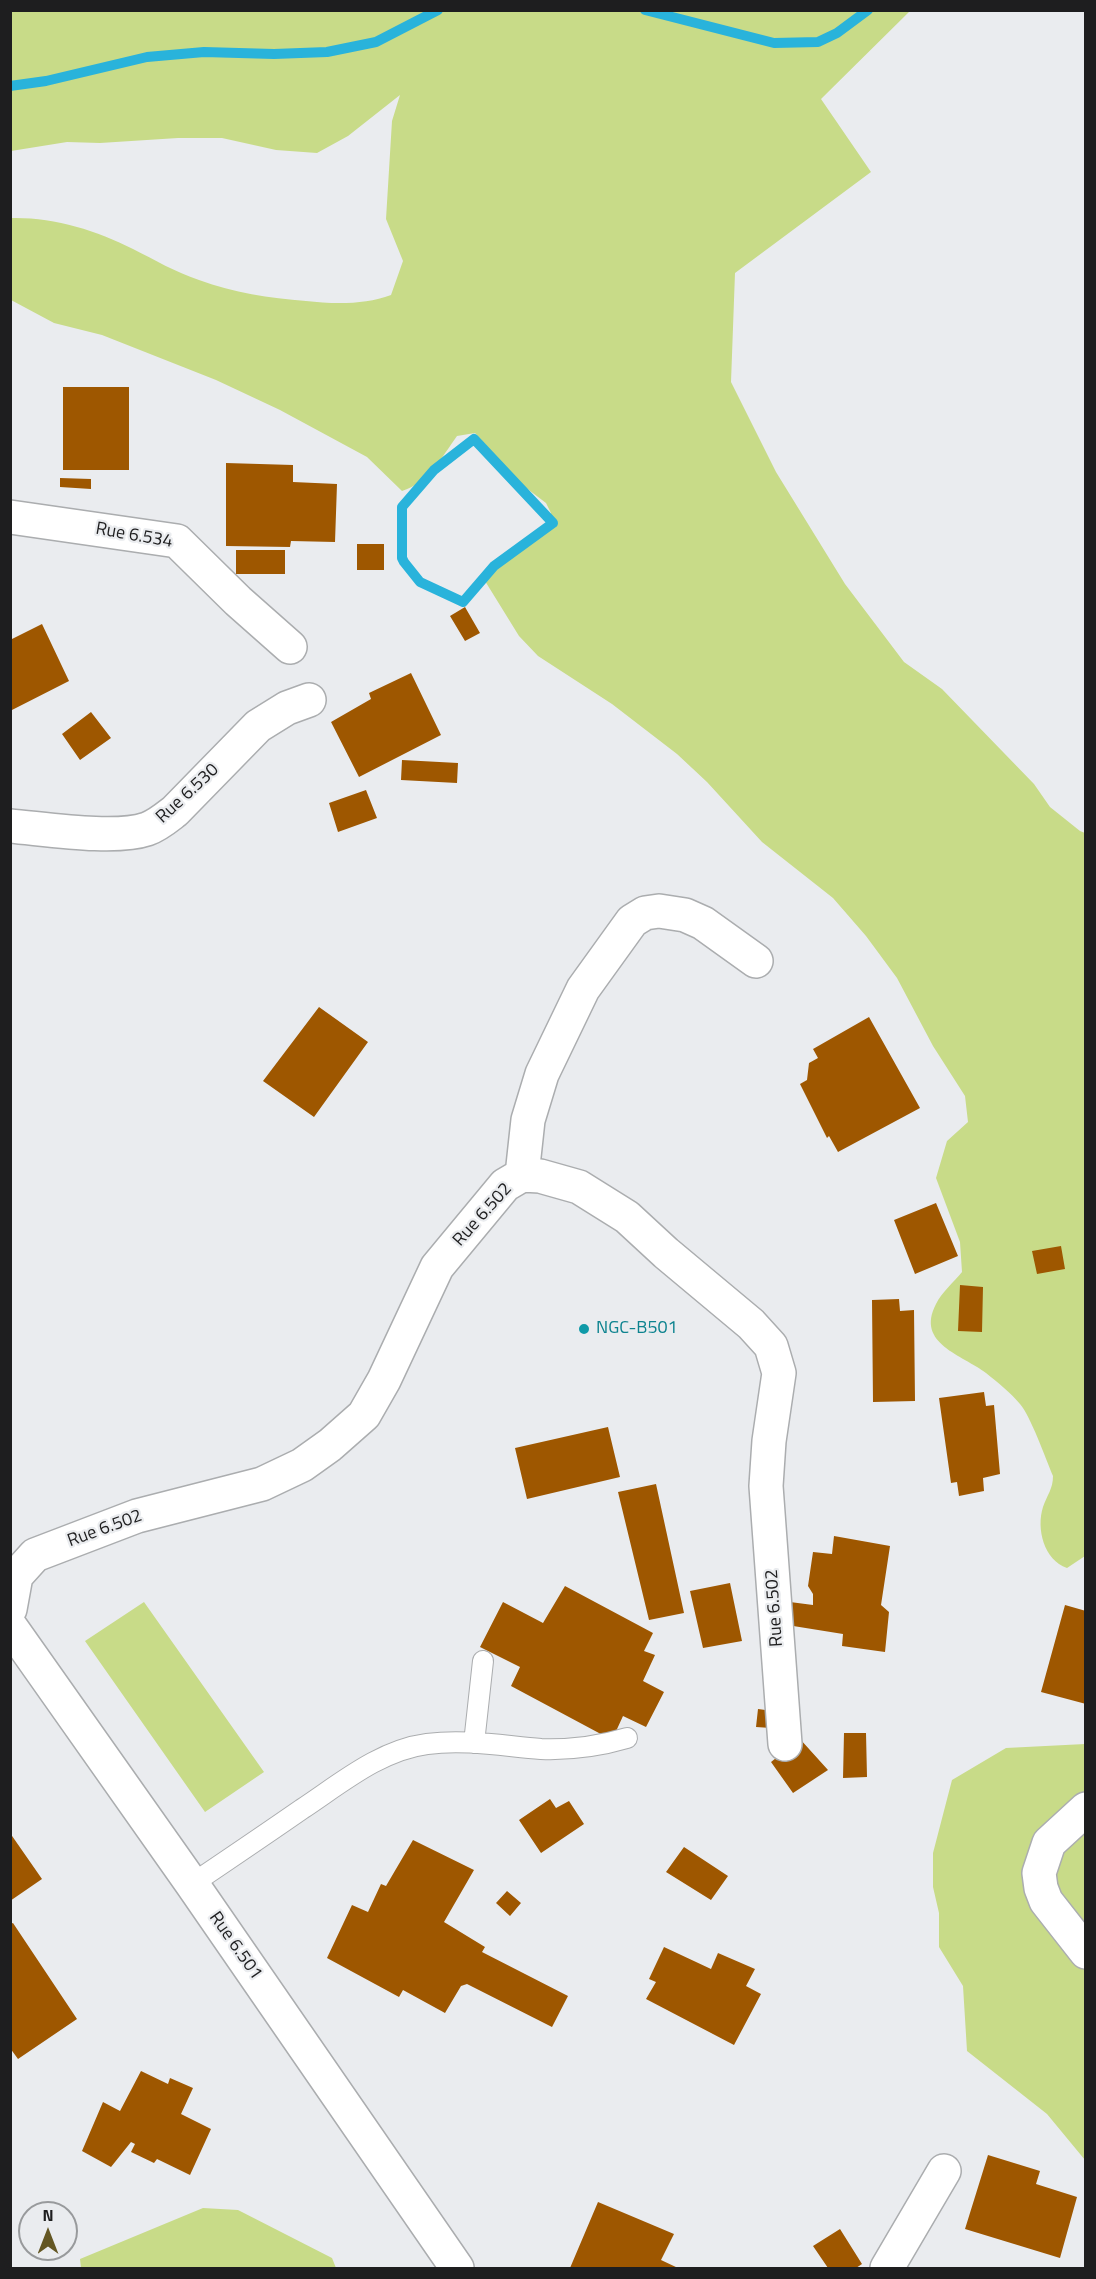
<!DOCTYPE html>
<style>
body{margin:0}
#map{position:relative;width:1096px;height:2279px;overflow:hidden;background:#eaecef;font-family:"Titillium Web",sans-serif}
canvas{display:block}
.frame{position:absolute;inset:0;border:12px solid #1e1e1f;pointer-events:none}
.north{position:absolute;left:18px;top:2201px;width:60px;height:60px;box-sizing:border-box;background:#eaecef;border:2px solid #989a9c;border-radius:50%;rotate:0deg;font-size:16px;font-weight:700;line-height:24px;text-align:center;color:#1e1e1f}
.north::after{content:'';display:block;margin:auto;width:21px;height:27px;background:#635623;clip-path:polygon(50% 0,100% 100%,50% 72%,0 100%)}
</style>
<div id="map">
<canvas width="1096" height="2279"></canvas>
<div class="frame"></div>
<div class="north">N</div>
</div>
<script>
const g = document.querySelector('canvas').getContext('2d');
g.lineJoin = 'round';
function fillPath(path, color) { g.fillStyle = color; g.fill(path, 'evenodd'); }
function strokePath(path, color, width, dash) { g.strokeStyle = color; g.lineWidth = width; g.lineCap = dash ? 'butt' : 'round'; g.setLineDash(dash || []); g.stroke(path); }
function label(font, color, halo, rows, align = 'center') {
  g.font = font + ' "Titillium Web",sans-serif'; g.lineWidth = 4.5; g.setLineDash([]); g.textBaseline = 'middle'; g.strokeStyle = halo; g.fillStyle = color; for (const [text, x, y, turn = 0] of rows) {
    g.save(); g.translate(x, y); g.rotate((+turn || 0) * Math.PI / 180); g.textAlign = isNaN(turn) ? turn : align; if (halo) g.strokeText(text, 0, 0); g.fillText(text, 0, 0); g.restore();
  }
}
const green = new Path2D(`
 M11,11H910L821,99L871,172L735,273L731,382L776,472L845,584L904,662L942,689L1034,784L1050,807L1080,831L1085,833V1556L1067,1568C1044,1560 1036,1529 1043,1507C1047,1495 1053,1489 1053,1476C1046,1459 1030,1415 1020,1404C1011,1393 997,1382 986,1373C963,1355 915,1344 936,1304C942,1292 954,1282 962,1272L960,1242L936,1178L947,1141L968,1122L965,1096L933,1046L897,978L866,936L833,898L762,842L707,782L677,754L612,704L538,656L519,636L485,581L497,563L546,523L551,513L546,503L517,481L475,433L457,436C442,457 428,483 402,491L367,457L280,410L216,380L102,335L54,323L11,300V218C53,217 96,230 133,249C155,260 175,272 199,280C234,293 269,298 306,301C333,304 365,305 391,295L403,261L386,219L392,121L400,95L348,136L317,153L276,150L222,138H178L100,143L67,142L11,151Z
 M144,1602L264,1772L205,1812L85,1641Z
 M1085,1744V2160L1047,2114L967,2051L963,1986L939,1947V1913L933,1887V1853L952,1780L1006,1748Z
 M203,2208L238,2210L332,2258L336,2268H81L80,2259Z`);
const stream = new Path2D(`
 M645,10L774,43L818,42L837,33L868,10
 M10,86L46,81L147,57L204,52L274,54L327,52L376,42L438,10
 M474,439L553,523L494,566L463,602L420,582L404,562L402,558V507L434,470Z`);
const building = new Path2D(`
 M63,387H129V470H63Z
 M226,463L293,465V482L337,484L335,542L291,541L290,547L226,546Z
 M60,478L91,479V489L60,487Z
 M357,544H384V570H357Z
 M236,550H285V574H236Z
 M465,607L480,633L465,641L450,616Z
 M42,624L69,681L10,711V640Z
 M411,673L441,735L359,777L331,722L371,699L369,693Z
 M91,712L111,738L80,760L62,734Z
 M402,760L458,763L457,783L401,780Z
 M366,790L377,818L338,832L329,803Z
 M319,1007L368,1042L314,1117L263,1081Z
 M869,1017L920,1108L838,1152L829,1136L827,1138L800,1084L807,1080L809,1063L818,1058L813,1049Z
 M936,1203L958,1256L915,1274L894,1220Z
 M1061,1246L1065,1269L1037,1274L1032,1251Z
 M960,1285L983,1287L982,1332L958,1331Z
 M899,1299L900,1311L914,1310L915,1401L873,1402L872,1300Z
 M984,1392L986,1406L994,1405L1000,1474L983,1478L984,1491L959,1496L957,1482L951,1483L939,1398Z
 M608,1427L620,1477L527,1499L515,1448Z
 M656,1484L684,1613L649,1620L618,1492Z
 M834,1536L890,1546L881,1605L889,1612L885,1652L842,1646L843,1634L787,1625L790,1602L813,1605V1594L808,1586L813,1552L832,1554Z
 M730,1583L742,1641L703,1648L690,1591Z
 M565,1586L653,1633L644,1651L655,1655L643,1681L664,1692L646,1727L623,1716L612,1740L511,1686L520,1667L480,1647L503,1602L543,1623Z
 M1065,1605L1086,1611V1704L1041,1692Z
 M758,1709L773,1711L771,1728L756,1727Z
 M844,1733H866L867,1777L843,1778Z
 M800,1739L828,1770L793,1793L771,1762Z
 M550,1799L556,1808L569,1801L584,1824L541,1853L519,1820Z
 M10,1833L42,1879L10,1901Z
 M413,1840L474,1870L444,1922L485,1947L482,1952L568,1996L552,2027L467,1984L461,1986L445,2013L403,1990L399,1997L327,1958L352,1905L368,1912L381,1884L386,1886Z
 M684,1847L728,1876L711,1900L666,1872Z
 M507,1891L521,1903L510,1916L496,1903Z
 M13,1923L77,2019L18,2059L10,2048V1924Z
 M664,1947L711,1969L718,1953L755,1969L746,1986L761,1994L734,2045L646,1999L656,1982L649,1979Z
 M141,2071L168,2084L170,2078L193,2088L181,2114L211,2129L190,2175L157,2159L154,2163L131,2152L135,2144L131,2142L111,2167L82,2151L103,2102L120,2111Z
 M988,2155L1040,2171L1036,2184L1077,2197L1060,2258L965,2229Z
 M598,2202L674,2234L661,2260L678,2268H570Z
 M840,2229L862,2264L856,2268H828L813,2246Z`);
const lane = new Path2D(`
 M474,1743L483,1661
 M192,1884C229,1859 266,1834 302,1809C340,1784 380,1750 427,1744C465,1739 503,1746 541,1749C570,1750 600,1746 627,1738`);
const street = new Path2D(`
 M10,517L177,541L238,601L290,647
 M10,826C46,829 115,840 147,829C158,825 166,818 175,811L258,726L287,708L309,700
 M522,1175L528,1120L542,1074L583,989L632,921L645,913L659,911L685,915L703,923L756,961
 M10,1609L16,1576L35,1555L137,1516L262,1484L302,1465L330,1445L364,1415L384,1380L437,1267L505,1185L522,1175L540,1176L579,1187L627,1217L666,1253L751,1324L771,1346L779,1373L769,1441L766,1486L785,1744
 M1086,1809L1049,1843L1039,1873L1041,1888L1046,1901L1086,1952
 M887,2268L944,2171`);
const secondary = new Path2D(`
 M10,1626L192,1884L457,2268`);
const markers = [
 [584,1329,6,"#0f9aa8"]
];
const streetNames = [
 ["Rue 6.534",134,536,10],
 ["Rue 6.530",188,794,-43],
 ["Rue 6.502",483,1215,-48],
 ["Rue 6.502",105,1529,-20],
 ["Rue 6.502",775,1608,-94],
 ["Rue 6.501",235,1946,55]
];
const cultureNames = [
 ["NGC-B501",596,1329]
];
fillPath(green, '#c8db88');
strokePath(stream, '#29b3db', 10);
fillPath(building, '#9e5700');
strokePath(lane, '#abadaf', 22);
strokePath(street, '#abadaf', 36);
strokePath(secondary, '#abadaf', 36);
strokePath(lane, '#fff', 20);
strokePath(street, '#fff', 33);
strokePath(secondary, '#fff', 33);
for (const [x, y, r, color] of markers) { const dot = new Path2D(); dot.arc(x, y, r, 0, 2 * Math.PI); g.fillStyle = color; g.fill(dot); strokePath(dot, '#eaecef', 2); }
label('18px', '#1e1e1f', '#eaecef', streetNames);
label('18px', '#0d838f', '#eaecef', cultureNames, 'left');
</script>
